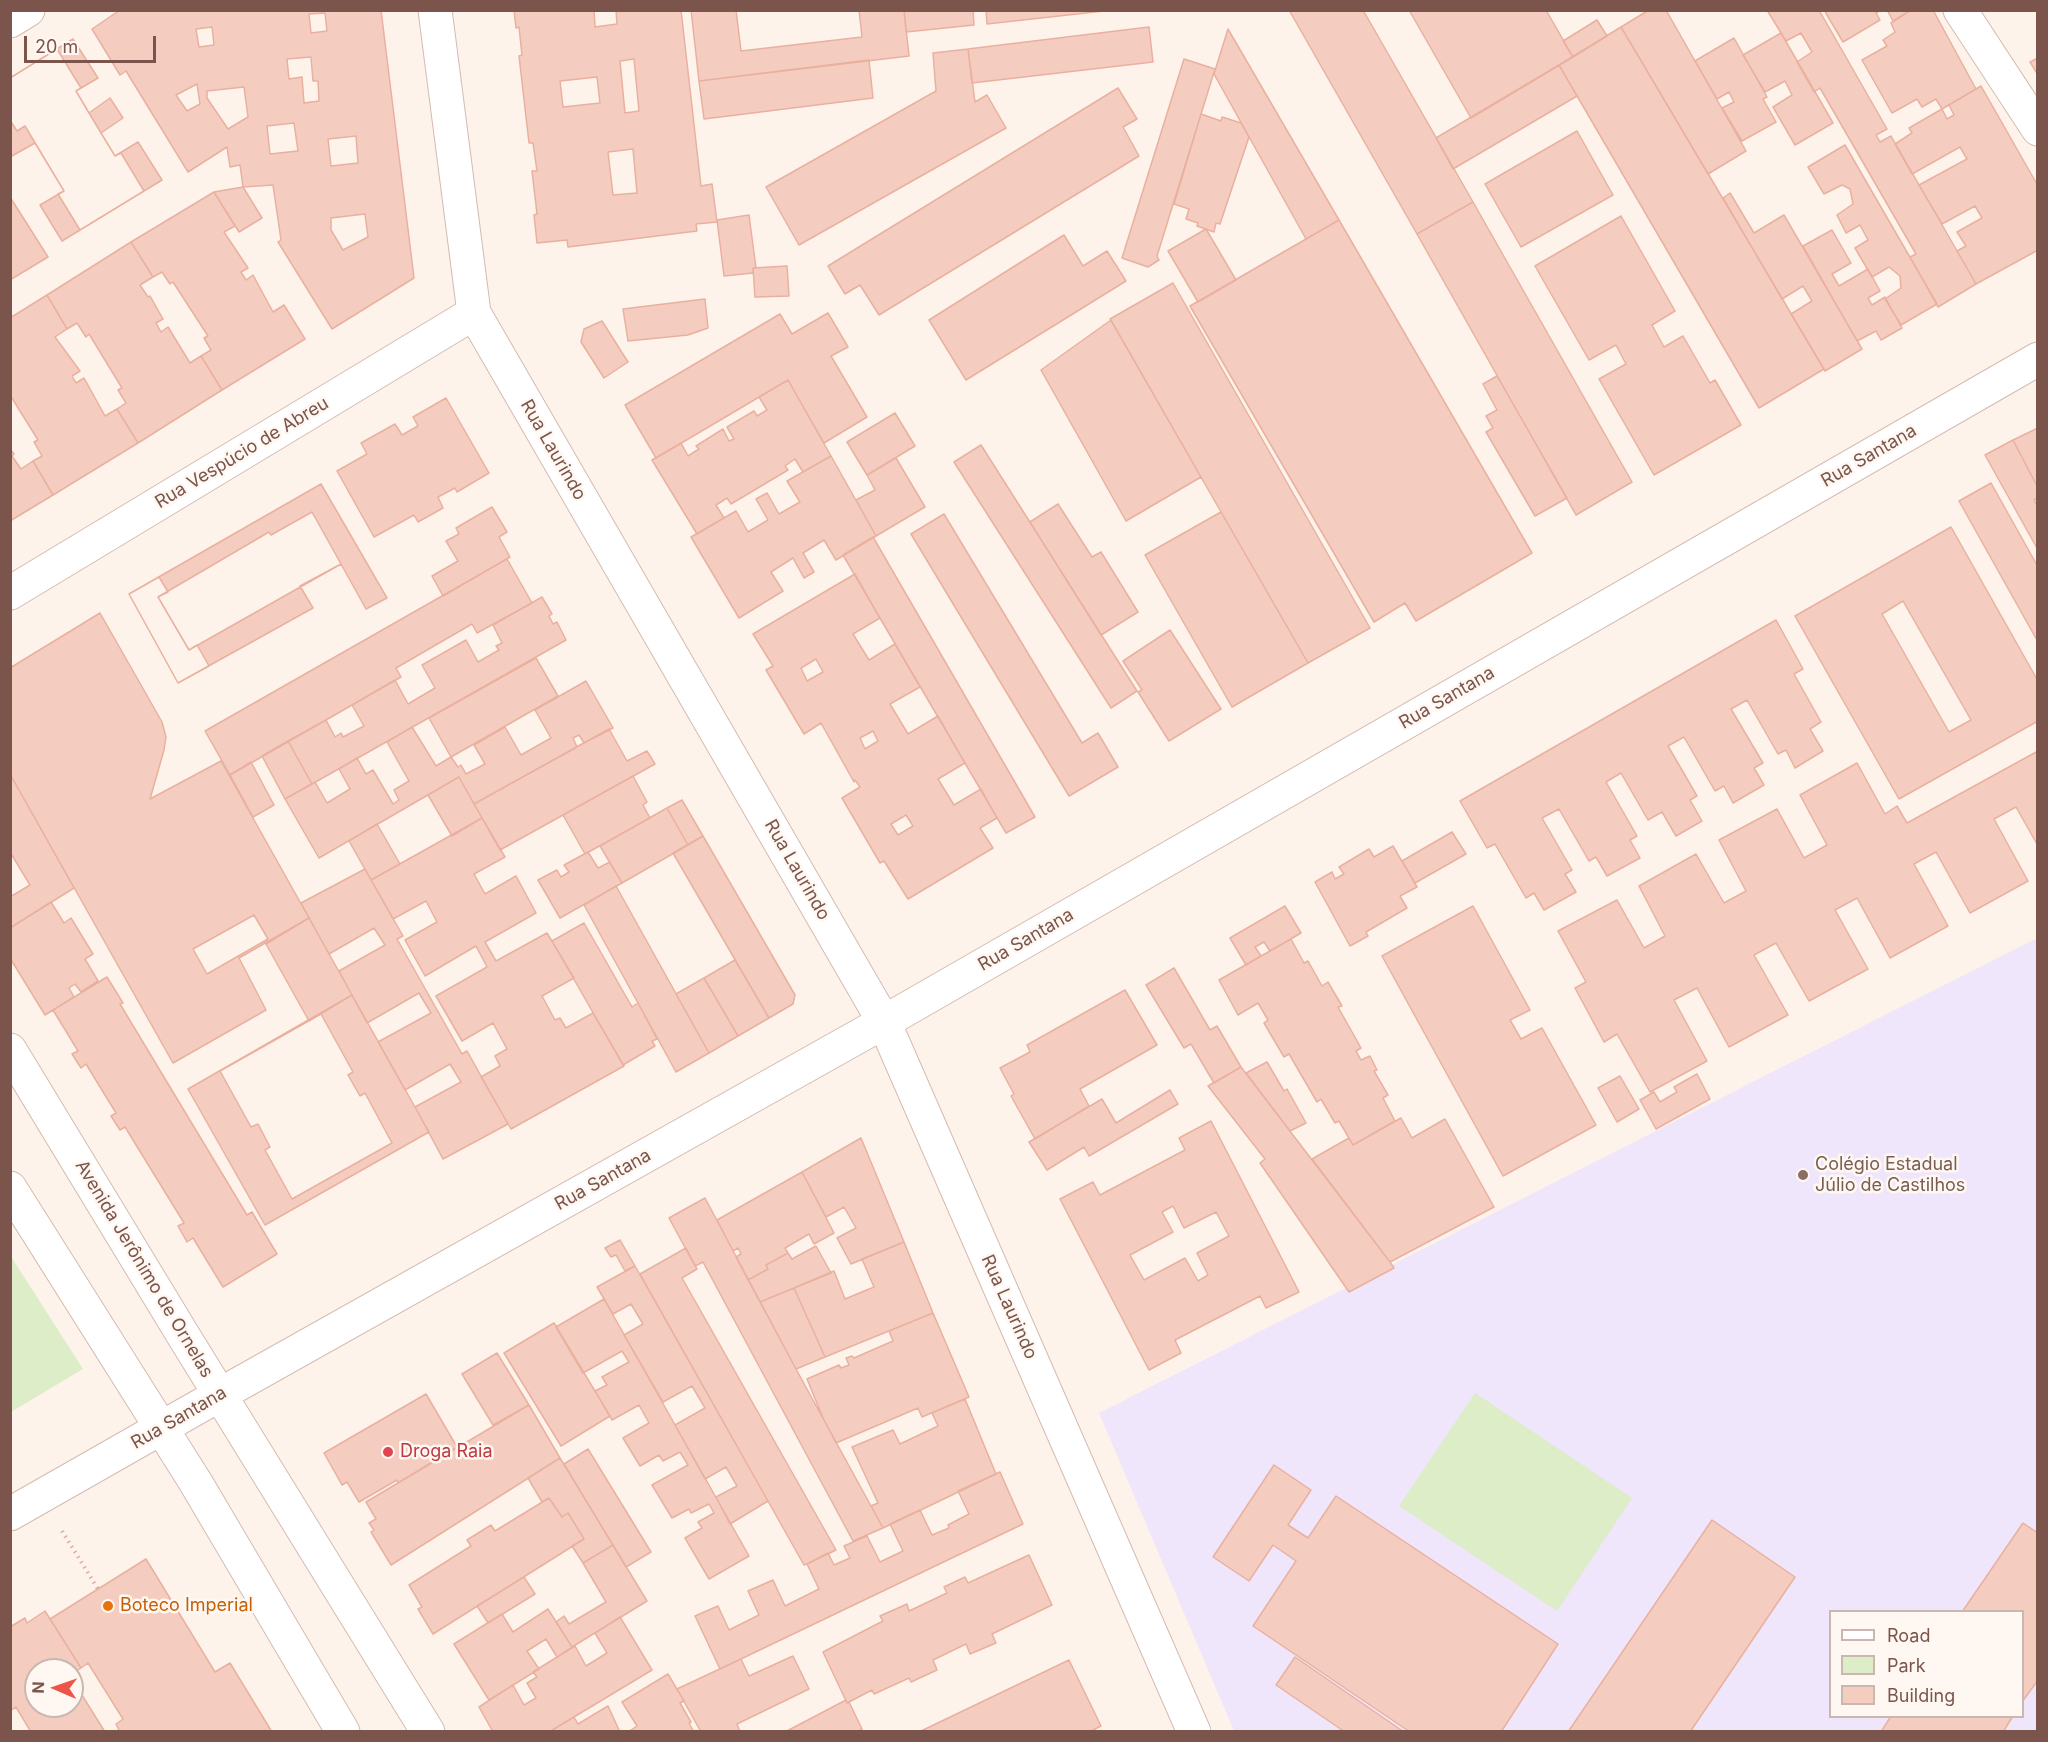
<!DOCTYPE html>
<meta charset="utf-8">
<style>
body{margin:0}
#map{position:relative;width:2048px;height:1742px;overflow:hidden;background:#fef3ea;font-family:Inter,sans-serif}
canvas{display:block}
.frame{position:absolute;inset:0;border:12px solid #7b554b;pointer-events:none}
.legend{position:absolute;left:1829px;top:1610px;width:195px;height:108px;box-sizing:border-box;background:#fff8f2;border:2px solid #cab7af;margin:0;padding:8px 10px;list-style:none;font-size:18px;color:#7b554b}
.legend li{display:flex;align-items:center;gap:12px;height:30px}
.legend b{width:30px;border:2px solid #cab7af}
.north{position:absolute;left:24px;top:1658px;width:60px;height:60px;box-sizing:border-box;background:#fff8f2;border:2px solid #cab7af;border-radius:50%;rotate:272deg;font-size:16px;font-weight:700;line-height:24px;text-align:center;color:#7b554b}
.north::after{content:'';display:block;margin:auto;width:21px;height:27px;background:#ee5549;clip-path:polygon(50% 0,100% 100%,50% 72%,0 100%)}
.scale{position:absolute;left:24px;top:36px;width:132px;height:27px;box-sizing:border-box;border:3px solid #7b554b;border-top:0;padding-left:8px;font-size:18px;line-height:21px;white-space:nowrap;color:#7b554b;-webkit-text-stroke:4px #fff8f2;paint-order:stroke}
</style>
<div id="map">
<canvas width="2048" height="1742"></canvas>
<div class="frame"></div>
<ul class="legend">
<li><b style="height:8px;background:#fff"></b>Road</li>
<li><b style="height:16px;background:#dcedc7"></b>Park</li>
<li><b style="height:16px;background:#f5cdc0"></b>Building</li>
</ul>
<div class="north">N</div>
<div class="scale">20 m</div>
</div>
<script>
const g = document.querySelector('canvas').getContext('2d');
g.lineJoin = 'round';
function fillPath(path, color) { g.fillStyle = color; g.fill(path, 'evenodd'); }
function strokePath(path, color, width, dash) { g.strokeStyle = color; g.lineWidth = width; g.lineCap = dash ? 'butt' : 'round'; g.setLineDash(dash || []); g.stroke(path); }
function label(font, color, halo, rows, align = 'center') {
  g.font = font + ' Inter,sans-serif'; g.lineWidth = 5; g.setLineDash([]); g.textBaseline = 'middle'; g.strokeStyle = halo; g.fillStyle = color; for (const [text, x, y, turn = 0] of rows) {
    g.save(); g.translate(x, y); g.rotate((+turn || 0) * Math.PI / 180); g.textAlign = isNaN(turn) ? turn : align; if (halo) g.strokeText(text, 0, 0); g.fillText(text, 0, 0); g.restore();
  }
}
const education = new Path2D(`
 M2037,938V1731H1234L1099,1413ZM1830,1612H2022V1716H1830Z`);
const green = new Path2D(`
 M10,1255L83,1369L11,1412H10Z
 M1475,1393L1632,1498L1557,1611L1399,1506Z`);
const building = new Path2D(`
 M120,10H381L414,278L332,329L278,242L281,240L273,185L243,187L240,165L230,167L227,147L188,172L126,71L120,75L92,29ZM325,13L327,31L311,33L309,14ZM212,27L214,45L199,47L196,29ZM311,57L313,81H318L319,101L304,103L302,77L289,79L287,59ZM197,84L200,104L187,111L176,95ZM244,87L248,117L228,129L207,98V91ZM294,123L298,151L270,154L267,126ZM356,136L358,163L331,166L328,139ZM365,214L368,237L343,250L331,230V218Z
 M514,10H594L595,27L617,24L616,10H681L701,186L712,184L717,222L696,224L697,231L568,247L567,240L537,243L534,215L537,214L532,171H537L533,143H529L519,56L522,55L519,27L516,28ZM634,59L639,111L625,113L620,61ZM597,77L600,103L563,107L560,81ZM633,149L637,193L613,195L608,152Z
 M691,10H904L909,56L699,81Z
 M736,10H859L862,37L741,51Z
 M904,10H973L974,25L906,32Z
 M986,10H1113L987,24Z
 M1363,10L1473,202L1417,234L1289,10Z
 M1409,10H1546L1573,57L1471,118Z
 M1649,10H1666L1746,151L1708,174L1621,27Z
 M1767,10H1819L1887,129L1876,135L1880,142L1891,136L1976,284L1938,307L1910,257L1916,254L1820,88L1814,92L1797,62L1812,52L1801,33L1786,41Z
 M1824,10H1881L1876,13L1880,20L1843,42Z
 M1887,10H1911L1893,21Z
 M1911,10H1933L1976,89L1942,109L1936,99L1922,107L1917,99L1892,113L1862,60L1887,46L1883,40L1895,32L1891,23Z
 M1597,20L1607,36L1573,57L1563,41Z
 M1149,27L1153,62L972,83L968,49Z
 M1621,27L1824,369L1759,408L1559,65Z
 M1228,29L1339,220L1306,239L1214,74Z
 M1781,33L1833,123L1795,145L1773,107L1792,95L1785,81L1765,92L1743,55Z
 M1734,38L1767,97L1763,99L1776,122L1742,141L1722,108L1734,102L1729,92L1717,99L1695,61Z
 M73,39L98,78L76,91L89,113L110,98L123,118L101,133L115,156L138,142L162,180L62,241L40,205L64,191L35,143L10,157V78Z
 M57,49L81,88L76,91L101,133L115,156L121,153L144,191L80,230L58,194L64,191L25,126L17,131L10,120V78Z
 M968,49L975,102L987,95L1006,128L799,245L766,187L936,91L933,53Z
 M2038,58V75L2030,62Z
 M1184,59L1215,69L1157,256L1159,260L1148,267L1122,258Z
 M869,60L873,98L704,119L699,81Z
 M1559,65L1577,96L1453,169L1436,138Z
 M1981,86L2038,186V250L1976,284L1957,251L1966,246L1957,232L1982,218L1975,206L1942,224L1919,185L1967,159L1960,147L1912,174L1895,144L1912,133L1909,128L1942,109L1947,119L1954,115L1949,105Z
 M1118,88L1137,119L1123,127L1139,156L879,315L860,285L845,294L828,266Z
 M1201,114L1221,121L1222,117L1241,123L1249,137L1220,224L1216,223L1214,232L1197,226L1198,223L1186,219L1189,209L1174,204Z
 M1577,131L1613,195L1521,247L1485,184Z
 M1845,145L1937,304L1901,325L1885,299L1901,288L1900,276L1889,267L1872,277L1855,248L1868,240L1860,225L1846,233L1837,215L1853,204L1850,189L1842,185L1824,194L1808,167Z
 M243,187L262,218L239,232L214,192Z
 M214,192L235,226L224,232L248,268L241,272L246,280L253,275L273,312L284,305L305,339L222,390L201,356L211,350L204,338L208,336L173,282L170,284L162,272L153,277L131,242Z
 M1730,193L1754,233L1784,215L1862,349L1825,371L1791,314L1812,301L1803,286L1782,299L1723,198Z
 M10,197L48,257L10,280Z
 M1473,202L1632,482L1576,515L1417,234Z
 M749,215L756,268H753V273L724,276L717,220Z
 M1621,216L1675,311L1652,325L1664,347L1683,336L1710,383L1715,380L1741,425L1654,475L1599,379L1626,364L1616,345L1589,360L1535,266Z
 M1339,220L1532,553L1416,621L1405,603L1374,622L1190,306Z
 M1206,229L1236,280L1198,302L1168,251Z
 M1832,230L1851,263L1832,274L1839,286L1868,269L1880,291L1868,298L1872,305L1885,297L1902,328L1881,340L1876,331L1857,341L1803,246Z
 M1064,235L1083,266L1107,251L1126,281L966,380L929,320Z
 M131,242L153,277L140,285L148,297L150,296L163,319L156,323L161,332L168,327L190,363L201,356L222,390L138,443L117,409L126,403L118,390L122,388L89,334L86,337L77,323L67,329L47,295Z
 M787,266L789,296L755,297L753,268Z
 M1173,283L1370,628L1308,663L1110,319Z
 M47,295L67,329L55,337L80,371L72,376L76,383L84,378L105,416L117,409L138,443L53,495L33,461L42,456L34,442L38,440L10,395V318Z
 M705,299L708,328L688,335L628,341L623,309Z
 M828,313L848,347L831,356L867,417L824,443L788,380L656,458L625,405L780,314L792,334Z
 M1111,320L1201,477L1126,521L1041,370Z
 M602,321L628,362L604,378L581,342L584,329Z
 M1497,376L1567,498L1535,516L1486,432L1493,428L1486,416L1497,410L1483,384Z
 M788,380L831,456L803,472L795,459L785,466L788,470L731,504L727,498L716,505L724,518L697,534L652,460L681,443L688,456L699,449L696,446L723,429L729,441L734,439L727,427L754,411L757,416L767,410L759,397Z
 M446,398L489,473L457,492L455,488L438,497L443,508L418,522L414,515L374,537L337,471L367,454L361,443L395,424L402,435L418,426L413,417Z
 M895,413L915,446L867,475L847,442Z
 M2038,428V488L2013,440Z
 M2013,440L2038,488V498L2034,500L2038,507V550L1985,455Z
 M981,445L1137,691L1111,708L954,462Z
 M10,449L14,454L12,456L21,469L33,461L53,495L10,521Z
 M831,456L876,536L836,560L824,540L803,553L814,572L804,578L793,558L771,572L783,591L739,618L691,537L736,511L748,532L768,520L756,499L767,493L779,514L800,502L787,481Z
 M896,458L925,507L876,536L856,500L875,490L867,475Z
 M1991,483L2038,567V642L1959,501Z
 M321,484L387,598L366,609L341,564L300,586L313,608L178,683L129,594Z
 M1058,504L1092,557L1101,552L1138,612L1101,635L1030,522Z
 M492,507L507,532L499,537L510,557L443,596L432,576L458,561L446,541L459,534L456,528Z
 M312,512L341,564L189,650L158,597L269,532L271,535Z
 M1221,512L1308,663L1232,707L1145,555Z
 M944,514L1082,743L1098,733L1118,767L1069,796L911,534Z
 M1951,527L2038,681V721L1899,799L1795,616ZM1903,601L1971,720L1949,732L1882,614Z
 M873,537L1035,817L1006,833L843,555Z
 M507,559L532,603L477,633L472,624L396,668L401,677L230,775L205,731Z
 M855,574L880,618L853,634L869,660L895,644L920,687L890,704L908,734L938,716L965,763L938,779L954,805L981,789L997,818L980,828L993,848L908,899L884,861L880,863L842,798L860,787L855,780L854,782L821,723L804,734L766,670L773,666L753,634ZM816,659L823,672L807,681L801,668ZM873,731L878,741L865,749L860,738ZM906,815L913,826L898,835L891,824Z
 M159,577L168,592L158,597L189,650L197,645L209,666L178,683L129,594Z
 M542,597L552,614L549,616L553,624L557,622L566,640L312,784L288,741L326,720L335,737L341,733L343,737L364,726L352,705L395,680L408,704L435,688L422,665L466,640L478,662L499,650L496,646L502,643L493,625Z
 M100,613L162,722L166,737L164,750L150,799L221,761L309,918L239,958L266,1010L173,1063L10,774V668ZM254,915L268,939L207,974L193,949Z
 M1776,620L1803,669L1794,674L1821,722L1810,729L1823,751L1795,768L1786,750L1778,754L1747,700L1731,709L1763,763L1754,768L1764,785L1733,803L1724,786L1715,791L1684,737L1668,746L1697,796L1690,800L1702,821L1676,836L1662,812L1648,820L1621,773L1606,782L1637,836L1630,840L1640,858L1607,876L1596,857L1589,861L1559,809L1542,818L1572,870L1565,874L1576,892L1544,910L1534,893L1526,898L1495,844L1487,848L1460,801Z
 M1170,630L1221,709L1169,741L1138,692L1142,690L1123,661Z
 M536,658L558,696L451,757L429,718Z
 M586,681L613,728L584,743L579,735L573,738L577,747L474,804L459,777L319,858L285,799L315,782L327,803L350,789L339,769L357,758L366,774L373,770L393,804L399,800L394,790L409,781L387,742L412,727L436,766L451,757L458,767L461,765L466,774L485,764L474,745L505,727L521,755L551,738L535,710Z
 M609,729L627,761L647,751L655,764L500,850L474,804Z
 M288,741L312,784L285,799L262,756Z
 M2038,751V846L2016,807L1994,819L2028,881L1970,913L1936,852L1914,864L1948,926L1890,958L1857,898L1835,910L1868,969L1809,1001L1776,943L1754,955L1788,1015L1729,1047L1697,988L1674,1000L1707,1061L1650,1092L1617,1034L1604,1042L1575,988L1586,982L1558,931L1617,900L1644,948L1665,936L1639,886L1696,854L1724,903L1746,891L1719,840L1777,809L1804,858L1827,845L1800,795L1857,763L1885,814L1897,806L1907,823Z
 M251,762L274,805L253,817L230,775Z
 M10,774L74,888L10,928Z
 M633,776L647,802L643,805L650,818L585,854L563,815Z
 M459,777L482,818L452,836L428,795Z
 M682,800L703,836L688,845L667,808Z
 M667,808L688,845L622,883L600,846Z
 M482,818L505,857L474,874L485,894L516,876L536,913L485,942L496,961L547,933L574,978L542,996L555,1020L560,1018L566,1028L593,1013L624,1066L511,1129L481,1077L500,1066L495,1056L507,1049L493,1023L462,1041L436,996L487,967L476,946L425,976L405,940L437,922L426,901L393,919L371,880Z
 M377,824L400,864L371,880L349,841Z
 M1452,832L1466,854L1415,883L1402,861Z
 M703,836L795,995L793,1004L769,1018L673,853Z
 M1393,846L1417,887L1400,896L1407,908L1366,932L1368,936L1350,946L1315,882L1332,872L1335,879L1344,874L1339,867L1369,849L1374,857Z
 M10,852L30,885L10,897Z
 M588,852L598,868L610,862L622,883L560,918L538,880L557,870L561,877L569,872L564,865Z
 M365,869L403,936L397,939L462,1054L467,1051L508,1124L443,1159L415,1107L461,1082L450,1064L405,1090L378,1042L431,1013L419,993L367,1023L339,971L385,945L374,928L329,954L301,903Z
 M616,886L709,1053L676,1072L584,905Z
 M51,902L64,923L71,918L93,954L85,959L98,981L81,992L75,984L69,988L74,997L45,1015L10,958V928Z
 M1285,906L1301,933L1270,951L1264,942L1255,947L1261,956L1246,965L1230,938Z
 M1473,906L1530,1010L1510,1020L1521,1039L1542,1028L1596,1125L1503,1176L1382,956Z
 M309,918L352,995L309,1021L266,944Z
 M584,923L632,1007L638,1003L657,1039L652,1041L655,1046L623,1065L552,941Z
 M1291,939L1304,963L1308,961L1322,986L1328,982L1342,1006L1338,1007L1361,1048L1356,1051L1361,1060L1370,1056L1377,1070L1374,1071L1388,1095L1383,1098L1395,1121L1353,1145L1339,1121L1335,1123L1321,1099L1317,1102L1289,1054L1284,1057L1264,1023L1268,1020L1258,1003L1238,1015L1219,980Z
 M735,960L769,1018L738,1036L704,978Z
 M1174,968L1210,1030L1217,1026L1241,1067L1214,1083L1191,1044L1184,1048L1146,985Z
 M107,977L123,1003L120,1004L247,1215L252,1212L277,1254L223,1287L193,1238L187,1242L178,1226L184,1223L125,1127L120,1130L111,1116L116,1113L86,1064L81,1068L72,1054L78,1051L53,1010Z
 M704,978L738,1036L709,1053L676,994Z
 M1125,990L1157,1045L1080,1089L1089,1106L1035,1139L1011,1096L1014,1094L1000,1068L1030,1052L1027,1045Z
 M352,995L429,1132L265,1225L188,1089Z
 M321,1014L353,1072L348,1075L360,1096L365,1093L392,1143L292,1199L265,1150L270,1147L258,1124L251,1127L220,1071Z
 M1267,1062L1284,1091L1287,1089L1306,1123L1290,1131L1246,1073Z
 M1241,1067L1390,1262L1394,1268L1349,1292L1260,1163L1265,1159L1208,1086Z
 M1697,1074L1710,1099L1656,1129L1640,1100L1654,1092L1660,1102L1677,1092L1674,1087Z
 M1620,1076L1639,1109L1617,1122L1598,1088Z
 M1170,1090L1178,1104L1089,1156L1084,1147L1047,1170L1029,1142L1102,1099L1116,1123Z
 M1401,1118L1412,1138L1445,1119L1494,1207L1390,1262L1312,1159L1349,1138L1353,1145Z
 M1211,1121L1299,1292L1266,1308L1260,1296L1175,1340L1181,1353L1149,1370L1060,1199L1093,1182L1100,1195L1185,1150L1179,1138ZM1173,1206L1184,1228L1216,1212L1229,1236L1197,1253L1208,1275L1198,1281L1185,1258L1144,1280L1130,1255L1173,1232L1162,1212Z
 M861,1138L904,1242L851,1264L837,1238L856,1228L844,1207L826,1217L802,1172Z
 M802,1172L834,1233L814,1244L809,1234L785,1248L788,1253L766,1265L768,1269L748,1280L736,1257L741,1254L738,1248L733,1251L717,1220Z
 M705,1198L796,1369L883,1528L853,1541L703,1262L695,1266L669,1218Z
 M620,1240L635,1266L625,1271L616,1255L611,1257L605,1248Z
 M904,1242L933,1313L825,1357L794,1288L834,1271L845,1299L874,1287L862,1259Z
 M816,1246L831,1273L760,1302L748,1280L768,1269L766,1265L788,1253L792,1259Z
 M686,1248L697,1269L682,1278L836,1550L807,1564L804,1565L640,1274Z
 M635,1266L768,1501L730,1524L716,1497L737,1486L726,1467L705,1479L675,1425L705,1408L692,1386L663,1402L624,1335L643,1324L631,1304L613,1314L597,1287Z
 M794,1288L825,1357L796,1369L760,1302Z
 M604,1299L749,1556L709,1579L685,1538L702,1528L698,1522L714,1513L709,1504L691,1513L689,1509L672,1518L652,1485L688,1465L680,1452L663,1461L659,1455L640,1466L623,1438L649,1423L639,1405L612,1420L595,1391L607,1385L602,1377L629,1362L622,1351L583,1373L556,1327Z
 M933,1313L969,1397L922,1417L918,1408L836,1443L823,1418L807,1379L839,1365L841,1368L849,1365L846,1358L852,1356L854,1358L893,1341L889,1331Z
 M554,1323L610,1416L561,1446L504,1353Z
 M497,1353L529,1405L493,1425L462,1374Z
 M426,1394L457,1447L398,1483L397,1480L359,1502L347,1482L342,1485L324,1453Z
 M965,1399L996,1474L883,1528L871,1506L878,1503L852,1447L893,1430L900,1444L938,1426L932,1413Z
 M529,1405L560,1458L391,1565L371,1532L374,1530L369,1523L376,1519L366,1502Z
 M588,1449L651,1552L626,1567L564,1464Z
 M560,1458L613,1545L583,1563L572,1546L584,1539L568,1513L562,1517L549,1498L542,1502L528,1478Z
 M1274,1465L1311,1490L1288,1525L1308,1538L1336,1496L1558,1644L1501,1732H1410L1253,1626L1296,1561L1273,1545L1249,1581L1213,1557Z
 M1000,1472L1023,1524L720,1669L695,1616L718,1606L729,1630L759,1615L748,1591L773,1580L785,1606L819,1589L807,1564L828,1553L834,1565L850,1558L844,1546L867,1536L880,1562L903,1551L890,1524L920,1510L932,1535L949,1528L948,1525L969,1514L958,1491Z
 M549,1498L562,1517L568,1513L584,1539L433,1634L418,1609L422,1607L409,1585L471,1546L467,1540L491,1525L495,1531Z
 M1712,1520L1795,1577L1690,1732H1568Z
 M2023,1523L2038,1533V1680L2022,1702V1612H1962Z
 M613,1545L647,1601L572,1647L556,1622L564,1616L569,1624L606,1602L583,1563Z
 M1029,1555L1052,1605L992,1634L996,1643L970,1654L966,1644L933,1660L937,1670L911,1682L909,1678L874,1694L872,1690L847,1703L823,1652L883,1621L880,1616L907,1604L909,1611L947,1593L944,1587L965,1577L968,1583Z
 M146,1559L215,1672L230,1663L272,1732H120L116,1724L123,1719L88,1663L81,1668L50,1619Z
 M524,1577L535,1594L488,1623L477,1606Z
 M548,1609L572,1647L557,1657L546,1639L527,1651L539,1669L489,1700L454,1644L502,1614L513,1632Z
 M45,1611L81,1668L72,1674V1670H36V1706H72V1679L105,1732H31L16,1707L10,1711V1627L25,1618L27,1623Z
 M620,1617L652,1670L549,1732H493L479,1707L513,1685L524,1705L536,1698L527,1683L537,1677L533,1672L575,1646L586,1666L607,1653L595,1633Z
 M793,1656L809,1689L737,1724L740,1732H701L677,1689L741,1659L749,1676Z
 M1295,1657L1404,1732H1345L1276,1685Z
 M1069,1660L1101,1726L1089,1732H919Z
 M668,1674L684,1701L680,1703L691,1722L689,1723L694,1732H628L637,1726L622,1702Z
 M846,1700L847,1703L849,1702L862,1729L857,1732H785Z
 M608,1706L620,1732H549L574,1717L578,1724Z
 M1891,1716H2013L2003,1732H1881Z`);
const path = new Path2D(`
 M62,1531L98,1589`);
const minor = new Path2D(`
 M435,10L474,313L884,1022L1194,1732
 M1960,10L2038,129
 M10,21L28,10
 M10,593L474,313
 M10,1050L183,1335L428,1732
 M10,1188L196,1483L343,1732
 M10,1514L221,1394L884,1022L2038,359`);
const markers = [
 [1803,1175,6,"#8d6e63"],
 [388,1452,6,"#e0444e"],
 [108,1606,6,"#e8710a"]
];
const streetNames = [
 ["Rua Laurindo",553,450,60],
 ["Rua Vespúcio de Abreu",242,453,-31],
 ["Rua Santana",1869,456,-30],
 ["Rua Santana",1447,698,-30],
 ["Rua Laurindo",797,870,60],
 ["Rua Santana",1026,940,-30],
 ["Rua Santana",603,1180,-29],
 ["Avenida Jerônimo de Ornelas",144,1269,59],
 ["Rua Laurindo",1009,1307,66],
 ["Rua Santana",179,1418,-30]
];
const educationNames = [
 ["Colégio Estadual",1815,1165],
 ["Júlio de Castilhos",1815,1186]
];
const healthNames = [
 ["Droga Raia",400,1452]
];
const foodNames = [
 ["Boteco Imperial",120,1606]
];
fillPath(education, '#f0e6fb');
fillPath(green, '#dcedc7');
fillPath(building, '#f5cdc0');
strokePath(building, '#e9b09f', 1.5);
strokePath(minor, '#d4bbb1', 35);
strokePath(path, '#dbafa2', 4, [1.5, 4.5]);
strokePath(minor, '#fff', 33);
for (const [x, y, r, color] of markers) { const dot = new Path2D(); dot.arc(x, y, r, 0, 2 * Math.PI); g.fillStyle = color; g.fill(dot); strokePath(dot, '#fff8f2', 2); }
label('18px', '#7b554b', '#fff8f2', streetNames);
label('18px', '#785e54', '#fff8f2', educationNames, 'left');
label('18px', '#be3a42', '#fff8f2', healthNames, 'left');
label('18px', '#c56008', '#fff8f2', foodNames, 'left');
</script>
